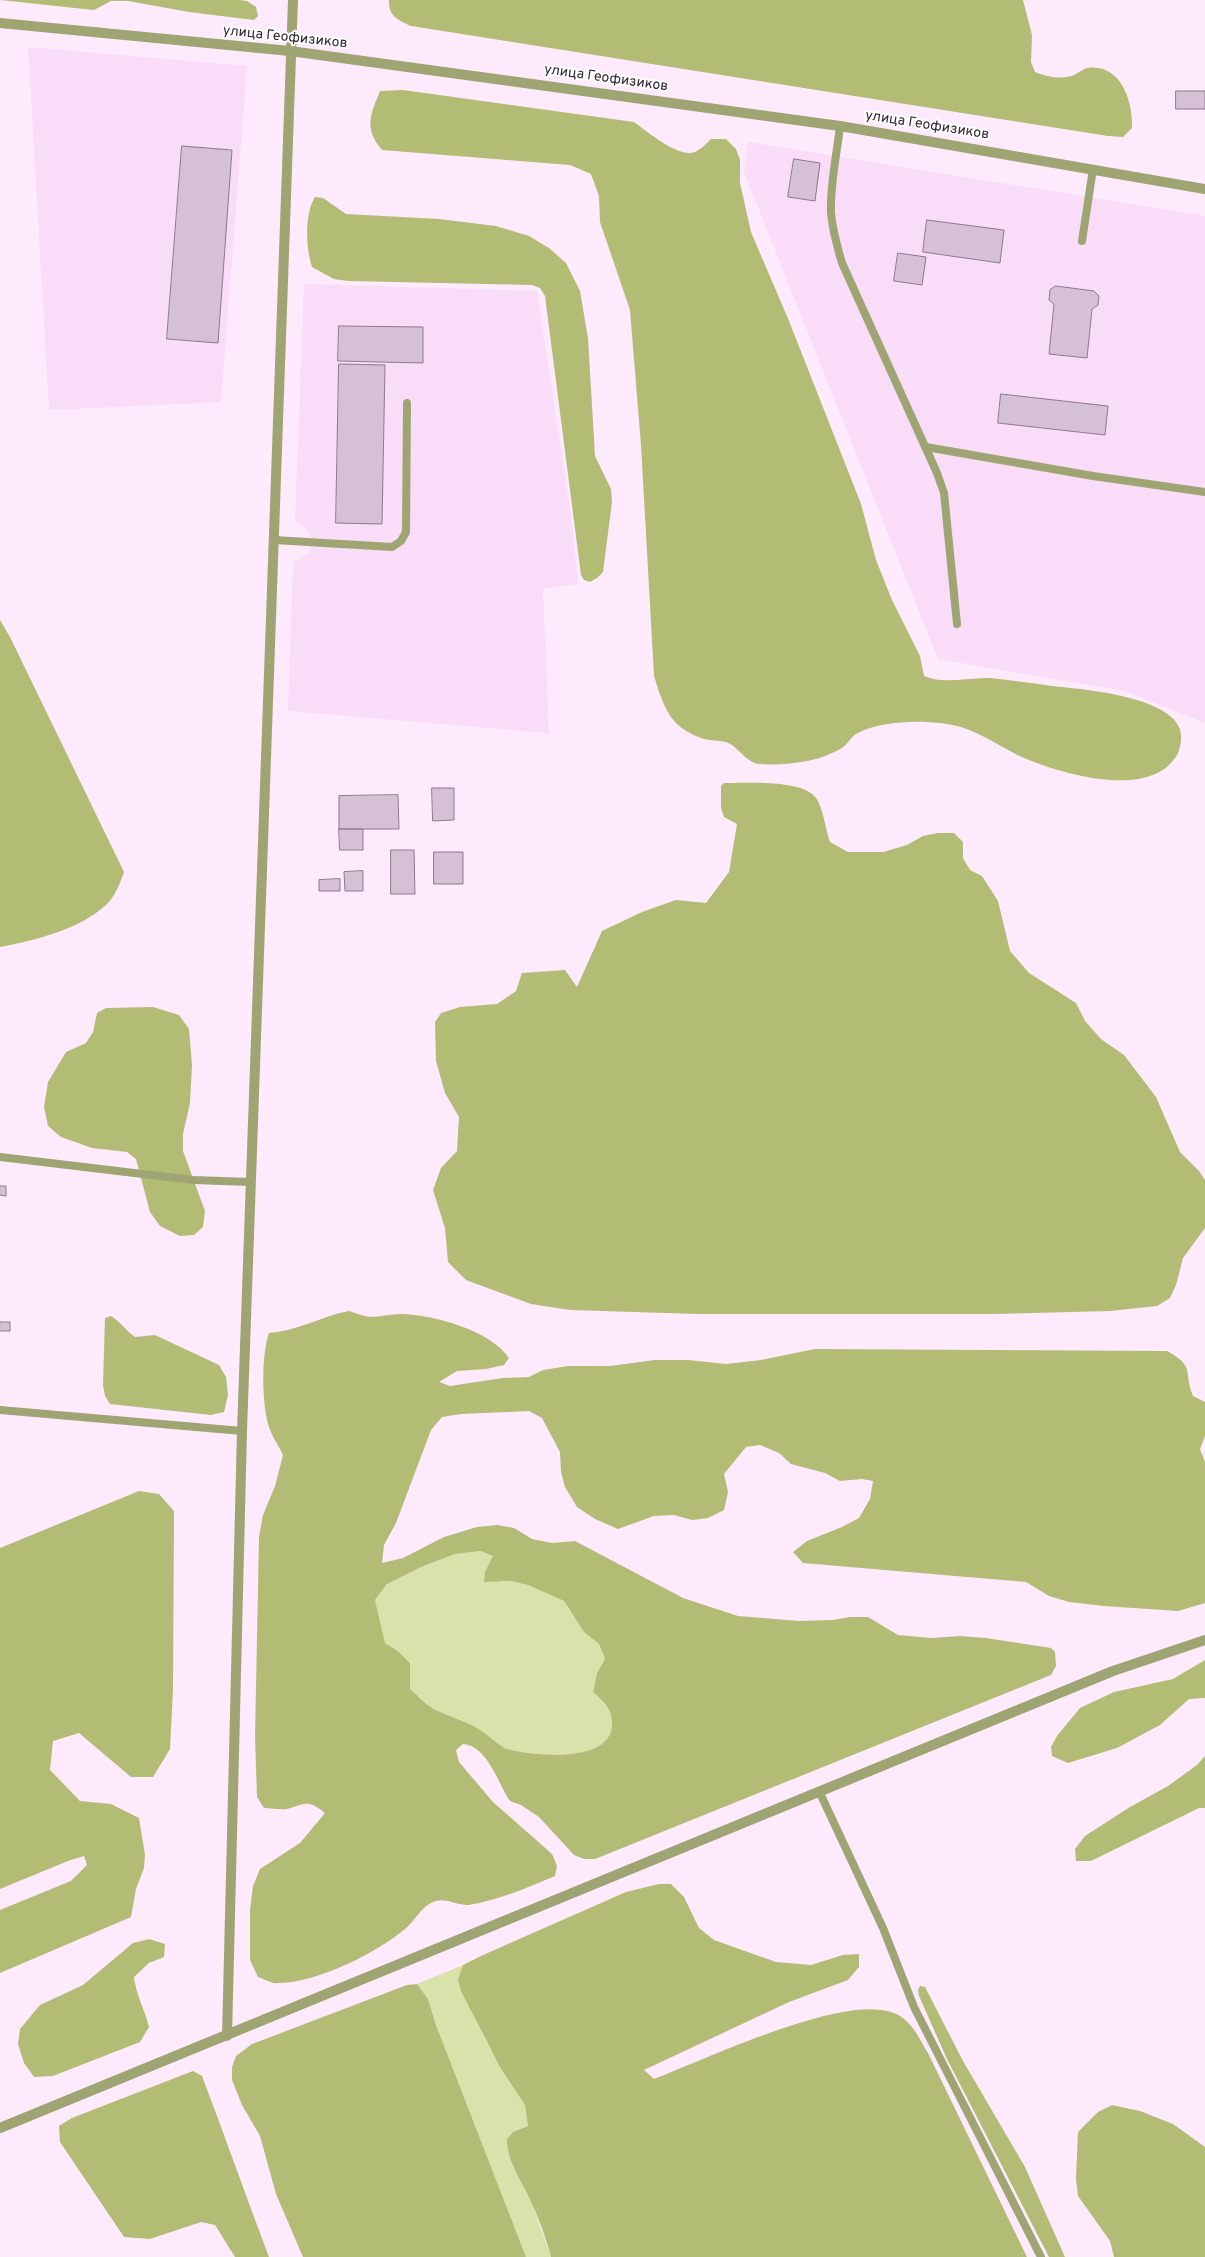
<!DOCTYPE html>
<meta charset="utf-8">
<style>
body{margin:0}
canvas{display:block;background:#fdeafc}
</style>
<canvas width="1205" height="2257"></canvas>
<script>
const g = document.querySelector('canvas').getContext('2d');
g.lineJoin = 'round';
function fillPath(path, color) { g.fillStyle = color; g.fill(path, 'evenodd'); }
function strokePath(path, color, width, dash) { g.strokeStyle = color; g.lineWidth = width; g.lineCap = dash ? 'butt' : 'round'; g.setLineDash(dash || []); g.stroke(path); }
function label(font, color, halo, rows, align = 'center') {
  g.font = font + ' Overpass,sans-serif'; g.lineWidth = 4; g.setLineDash([]); g.textBaseline = 'middle'; g.strokeStyle = halo; g.fillStyle = color; for (const [text, x, y, turn = 0] of rows) {
    g.save(); g.translate(x, y); g.rotate((+turn || 0) * Math.PI / 180); g.textAlign = isNaN(turn) ? turn : align; if (halo) g.strokeText(text, 0, 0); g.fillText(text, 0, 0); g.restore();
  }
}
const built = new Path2D(`
 M28,47L247,66L221,402L49,410Z
 M748,142L1205,216V723L1125,691L938,659L744,172Z
 M304,284L537,291L571,516L578,584L543,589L549,733L288,711L293,562L310,553L311,533L295,521Z`);
const green = new Path2D(`
 M481,1551L494,1556L485,1572L501,1582L511,1581L528,1585L564,1601L584,1632L599,1644L605,1659L597,1673L593,1692C604,1702 612,1708 612,1724C612,1764 533,1756 507,1749C502,1748 485,1732 477,1728C465,1721 451,1717 438,1711C427,1705 419,1697 410,1689V1663L399,1652L385,1643L375,1600L387,1584L421,1567L455,1554Z
 M463,1965L458,1979L485,2039L525,2105L528,2126L513,2132L507,2139L513,2167L532,2204L551,2257H526L436,2025L428,1999L417,1984Z`);
const forest = new Path2D(`
 M0,0H239L247,1L256,7L258,16L254,20L189,12L128,1H111L94,10Z
 M389,0H1023L1032,35L1031,62L1035,72C1049,77 1060,80 1074,75C1078,73 1083,69 1087,68C1121,63 1133,101 1132,128L1123,137L1108,136L411,26C398,20 388,16 389,0Z
 M403,90L634,122C648,132 670,151 688,153C697,154 705,145 711,139H726L736,149L740,160V183L751,232L789,321L861,504L876,560L892,600L920,656L924,676C944,685 968,677 990,678C1011,680 1032,683 1052,686C1082,689 1188,697 1181,741C1180,747 1179,753 1175,758C1147,799 1062,774 1024,758C1004,749 985,735 964,728C936,719 884,719 858,733C851,736 848,744 842,748C819,762 786,766 759,764C745,762 738,746 726,742C719,740 711,741 704,739C670,728 664,708 654,676L641,445L630,310L600,222L599,196L591,174L570,165L382,150C364,128 370,116 380,91Z
 M315,197L323,198L346,214L439,219L496,226L529,236L549,248L566,263L580,291L588,338L595,456L611,489L612,502L603,572L597,578L590,582L584,580L581,575L545,296L540,288L532,285L348,281L334,279L312,267C306,247 304,215 315,197Z
 M0,620L10,637L124,872C120,883 115,897 106,905C78,930 36,940 0,947Z
 M724,783C745,783 803,779 816,798C823,807 826,831 830,842L848,852H883L907,845L923,836L938,833H954L963,842V858L970,870L982,876L998,901L1010,951L1029,973L1076,1003L1085,1021L1101,1039L1124,1055L1156,1097L1180,1152L1199,1171L1205,1180V1228L1183,1258L1176,1285L1170,1298L1157,1306L1110,1311L994,1314H698L570,1310L531,1304L466,1280L448,1262L445,1228L433,1190L441,1168L457,1151L459,1117L445,1093L436,1061L435,1022L441,1013L460,1007L497,1004L516,991L522,973L565,970L577,987L602,931L642,912L676,900L706,903L729,872L737,824L724,817L721,808V786Z
 M153,1007L179,1015L189,1029L192,1065L190,1103L183,1134V1151L205,1211L203,1227L194,1235L180,1236L160,1226L150,1212L136,1159L127,1152L92,1148L61,1137L48,1126L44,1107L48,1082L66,1052L86,1043L93,1032L97,1013L106,1008Z
 M349,1311C356,1313 363,1316 370,1317C380,1317 390,1314 401,1314C434,1315 490,1330 509,1358L504,1365L486,1369L457,1371L439,1382L450,1386L503,1378L529,1377L543,1370L568,1366H610L655,1360H688L726,1364L761,1360L815,1349L1167,1351C1196,1367 1183,1371 1193,1396L1205,1402V1436L1200,1449L1205,1462V1603L1178,1611L1104,1606L1069,1602L1049,1596L1026,1582L803,1563L793,1552L807,1541L842,1527L859,1518L870,1499L873,1481L862,1479L840,1481L825,1473L791,1464L779,1453L760,1445L746,1447L724,1474L728,1492L724,1510L708,1518L692,1520L674,1515L654,1516L618,1529L595,1519L577,1507L565,1487L561,1472L560,1452L542,1418L529,1411L461,1414L442,1417L431,1430L396,1523L384,1545L382,1563L403,1558L444,1537L477,1527L497,1525L514,1528L532,1539L552,1543L575,1541L683,1598L738,1616L799,1621L833,1620L850,1617H868L898,1635L931,1638L960,1636L986,1638L1051,1648L1055,1652L1056,1666L1051,1675L595,1859H584L574,1855L539,1817L521,1805L510,1801C498,1784 488,1746 463,1744L456,1750L459,1762L493,1802L552,1854L557,1866L555,1876C526,1888 499,1900 469,1905C458,1906 447,1898 436,1901C423,1904 415,1921 405,1929C376,1953 317,1983 278,1983C272,1984 264,1979 258,1977L250,1960V1910L253,1886L260,1869L300,1843L325,1813C307,1799 306,1804 287,1809C280,1810 271,1808 264,1808L257,1797L255,1737L259,1537L263,1515L275,1486L283,1455C279,1446 272,1437 269,1427C262,1405 261,1355 269,1333C297,1331 322,1316 349,1311ZM481,1551L493,1556L485,1572L484,1582L511,1581L528,1585L564,1601L584,1632L599,1644L605,1659L597,1673L593,1692C604,1702 612,1708 612,1724C612,1764 533,1756 507,1749C502,1748 485,1732 477,1728C465,1721 451,1717 438,1711C427,1706 419,1697 410,1689V1663L399,1652L385,1643L375,1600L387,1584L421,1567L455,1554Z
 M111,1316C121,1322 126,1331 135,1337L155,1335L219,1365L226,1377L228,1395L224,1412L211,1415L110,1404L105,1396L103,1385L105,1318Z
 M139,1491L159,1494L174,1511L173,1690L170,1749L153,1777H131L79,1733L53,1741L50,1770L80,1801L111,1804L139,1818L145,1855L144,1868L136,1889L131,1917L0,1973V1910L71,1881L87,1865L84,1856L68,1861L0,1889V1548Z
 M1205,1660V1698L1189,1699L1160,1725L1117,1748L1068,1763L1052,1756L1051,1747L1057,1736L1080,1708L1114,1692L1173,1679Z
 M1205,1756V1808H1199L1091,1861H1076L1075,1849L1085,1836L1130,1807L1168,1786L1197,1765Z
 M659,1884H671L684,1897L699,1928L714,1940L776,1962L811,1965L843,1955L859,1954V1967L848,1980L789,2002L644,2070L654,2079C706,2059 840,1995 891,2012C911,2018 918,2037 928,2053L1027,2257H551C546,2239 540,2221 532,2204C523,2183 507,2163 507,2139L513,2132L528,2126L525,2105L500,2067L461,1991L458,1979L463,1965L483,1955L626,1892Z
 M149,1939L165,1944L164,1957L149,1963L134,1977C136,1995 145,2010 149,2027L140,2042L53,2076L34,2077L24,2063L18,2044L20,2029L40,2005L83,1985L133,1943Z
 M417,1984L428,1999L436,2025L526,2257H303L276,2194L260,2136L242,2105L232,2080V2067L236,2056L252,2044L407,1985Z
 M920,1986L925,1987L963,2061L1025,2167L1065,2257H1049L947,2059L919,1996L918,1990Z
 M193,2071L202,2076C225,2136 246,2197 269,2257H235L215,2225L201,2222L150,2239L124,2237L60,2142L59,2126L72,2118Z
 M1112,2105L1140,2111L1173,2124L1205,2147V2257H1114L1110,2241L1078,2196L1076,2179L1078,2132L1098,2112Z`);
const building = new Path2D(`
 M1176,91H1205V109H1176Z
 M182,146L232,150L218,343L167,339Z
 M794,159L820,163L815,201L788,197Z
 M927,220L1004,230L1000,263L923,252Z
 M898,253L926,257L922,285L894,281Z
 M1056,286L1094,291L1099,296L1098,305L1092,309L1087,358L1049,354L1054,304L1049,300L1050,290Z
 M339,326L423,327V363L338,361Z
 M339,364L385,365L382,524L336,523Z
 M1001,394L1108,406L1105,435L998,423Z
 M432,788H454V820L433,821Z
 M398,795L399,829H339V796Z
 M339,829H363V850H340Z
 M391,850H414L415,894H391Z
 M434,852H463V884H434Z
 M363,871V891H345L344,872Z
 M340,879V891H319V880Z
 M0,1186H6V1196L0,1195Z
 M0,1322H10V1331H0Z`);
const lane = new Path2D(`
 M840,126C837,154 830,183 831,212C832,229 837,246 842,263L937,473L944,493L957,624
 M1082,241L1093,169
 M926,447L1093,476L1205,492
 M274,540L392,547L401,541L406,532L407,403
 M0,1157L193,1180L251,1182
 M0,1410L242,1431
 M819,1791L883,1928L914,2007L1041,2257`);
const street = new Path2D(`
 M0,23L290,51L840,126L1205,189
 M227,2036L242,1431L293,0
 M0,2128L1113,1671L1205,1640`);
const streetNames = [
 ["улица Геофизиков",285,38,6],
 ["улица Геофизиков",606,79,8],
 ["улица Геофизиков",927,126,9]
];
fillPath(built, '#f9dcf8');
fillPath(green, '#dae2ab');
fillPath(forest, '#b3bc75');
fillPath(building, '#d6c0d5');
strokePath(building, '#8e798d', 1);
strokePath(lane, '#9ea573', 8);
strokePath(street, '#9ea573', 10);
label('14px', '#312831', '#fefefe', streetNames);
</script>
